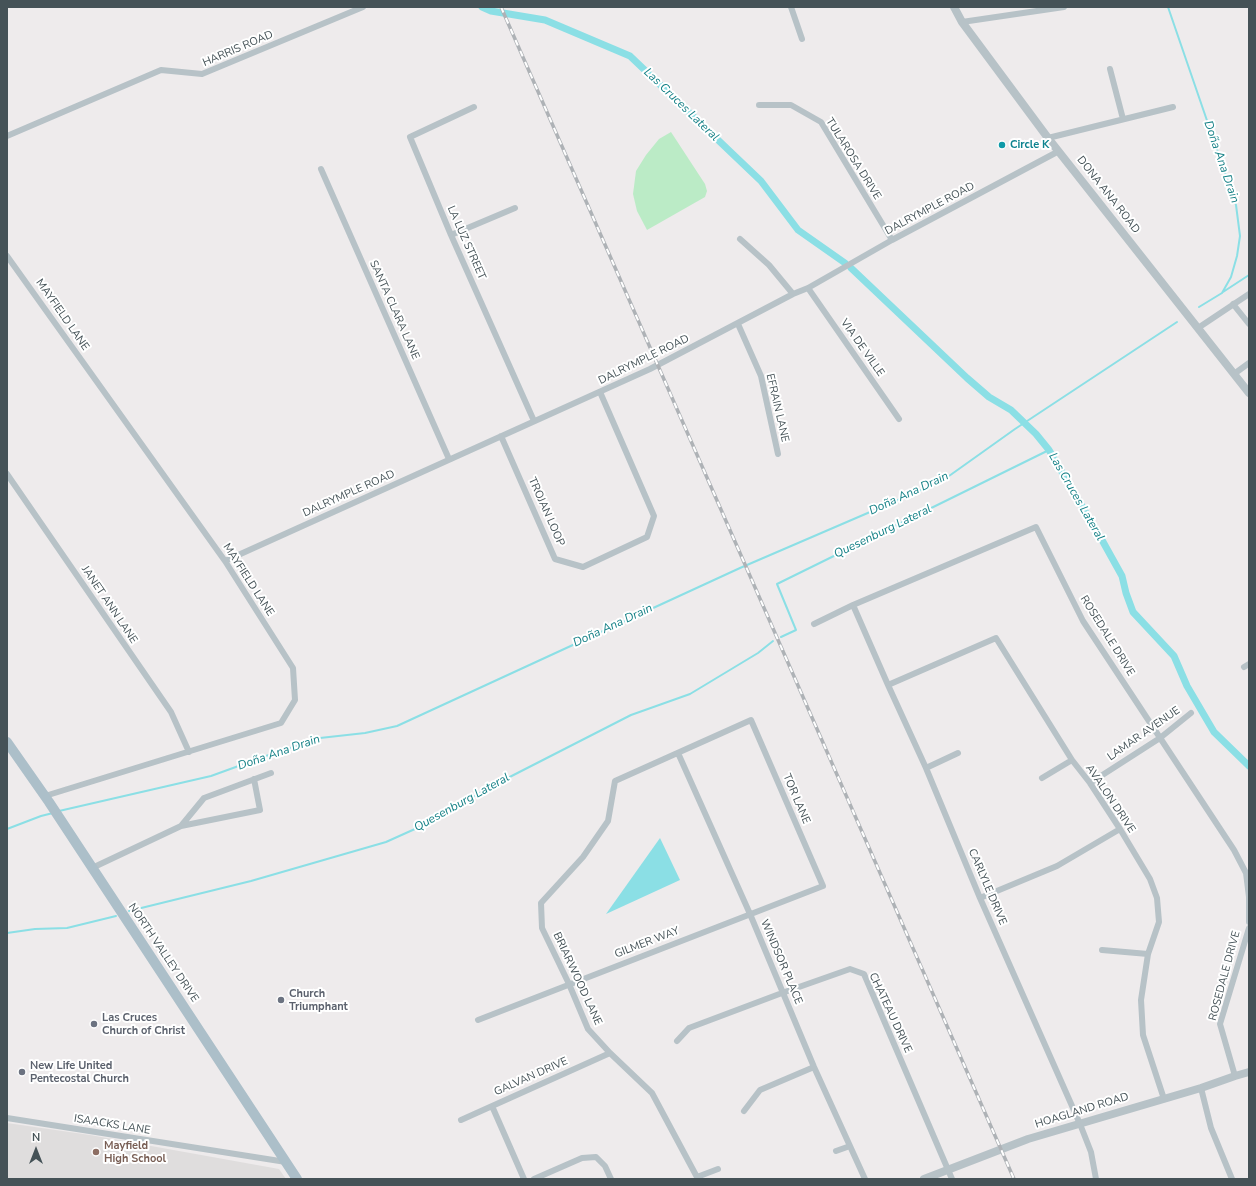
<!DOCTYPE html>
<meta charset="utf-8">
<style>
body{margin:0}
#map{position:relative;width:1256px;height:1186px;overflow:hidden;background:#eeebec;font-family:"Nunito Sans",sans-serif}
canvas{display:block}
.frame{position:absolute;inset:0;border:8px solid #455257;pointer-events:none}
.north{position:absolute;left:16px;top:1130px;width:40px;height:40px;-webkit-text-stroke:3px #fff;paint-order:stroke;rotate:0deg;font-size:11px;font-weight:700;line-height:16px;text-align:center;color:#455257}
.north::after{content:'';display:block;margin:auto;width:14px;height:18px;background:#455257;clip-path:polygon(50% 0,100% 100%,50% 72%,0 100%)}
</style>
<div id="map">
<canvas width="1256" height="1186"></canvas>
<div class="frame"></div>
<div class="north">N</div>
</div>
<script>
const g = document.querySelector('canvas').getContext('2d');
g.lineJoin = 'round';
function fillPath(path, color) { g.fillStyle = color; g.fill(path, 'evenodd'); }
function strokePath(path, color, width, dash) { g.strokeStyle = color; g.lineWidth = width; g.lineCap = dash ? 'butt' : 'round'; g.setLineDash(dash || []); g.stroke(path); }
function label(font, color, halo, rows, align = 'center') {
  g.font = font + ' "Nunito Sans",sans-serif'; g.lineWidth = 4; g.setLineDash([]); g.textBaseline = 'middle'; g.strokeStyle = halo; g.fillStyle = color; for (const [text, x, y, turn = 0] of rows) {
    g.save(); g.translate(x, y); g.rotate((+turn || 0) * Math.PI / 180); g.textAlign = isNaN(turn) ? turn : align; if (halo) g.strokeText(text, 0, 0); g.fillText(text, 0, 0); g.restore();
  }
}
const education = new Path2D(`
 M7,1123L90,1135L279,1169L286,1179H7Z`);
const green = new Path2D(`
 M671,132L705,184L707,191L705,197L647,230L637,211L633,194L636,171L646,155L659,139Z`);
const water = new Path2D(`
 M660,838L680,880L606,914Z`);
const stream = new Path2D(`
 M1168,7L1236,205L1240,236L1237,256L1231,277L1222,293L1199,307
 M1223,292L1249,275
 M781,637L796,630L777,584L1049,450
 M59,811L211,776L266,756L320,738L365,733L397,726L740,568L942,481L1015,429L1177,322
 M7,829L41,816L53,813
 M129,911L251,881L386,842L426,824L494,785L631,715L690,694L758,653L773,641
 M7,933L35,929L67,928L116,916`);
const canal = new Path2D(`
 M482,7L491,11L545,20L630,56L761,181L798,230L845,263
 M851,268L967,378L989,397L1011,410L1036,434L1049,450L1102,540L1122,576L1126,593L1133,612L1174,656L1187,686L1214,732L1249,766`);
const minor = new Path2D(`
 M791,7L802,39
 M962,22L1064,7
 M1110,69L1123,119
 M759,105H791L821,122L892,240
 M474,107L410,137L451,235L534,421
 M7,136L161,70L202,74L363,7
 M1048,138L1173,107
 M321,169L449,459
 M451,235L515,208
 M740,239L769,265L793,294
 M7,256L225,561L293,668L295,700L281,723L45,796
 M808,288L899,419
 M1233,304L1249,324
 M738,324L761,376L778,454
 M1198,328L1249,294
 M1234,374L1249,363
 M501,436L555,559L583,567L647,537L654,516L600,392
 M7,474L171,712L189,752
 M225,561L650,369L793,294L808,288L892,240L1059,151
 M853,605L888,685L926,768L980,898L1080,1124L1091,1152L1096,1179
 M814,624L853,605L1036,527L1083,621L1234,850L1246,873L1249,897V922
 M1244,667L1249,664
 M888,685L996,638L1072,760L1090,783L1120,829L1150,879L1157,898L1159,922L1148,954L1141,1000L1143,1035L1164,1099
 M678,753L750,914L814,1067L865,1179
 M926,768L958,753
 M1042,778L1072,760
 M1090,783L1160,738L1191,713
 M181,826L260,810L254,779
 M92,868L181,826L204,798L271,773
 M980,898L1057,866L1120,829
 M1102,950L1148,954
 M478,1020L823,886L751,720L615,781L608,821L583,857L541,903L542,928L569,984L588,1029L610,1053L652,1093L698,1179
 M677,1041L689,1028L782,993L850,969L864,974L952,1179
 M1235,1076L1220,1024L1249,928
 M1201,1088L1211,1128L1232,1179
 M492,1106L524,1179
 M744,1111L760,1090L814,1067
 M7,1118L286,1162
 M461,1120L610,1053
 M836,1151L850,1146
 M697,1177L718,1169
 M534,1179L582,1158L596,1157L605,1166L611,1179`);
const tertiary = new Path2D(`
 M954,7L962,22L1048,138L1249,393
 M924,1179L1028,1139L1201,1088L1235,1076L1249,1072`);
const primary = new Path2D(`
 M7,742L49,802L297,1179`);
const rail = new Path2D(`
 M501,7L1014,1179`);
const markers = [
 [1002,145,4,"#0f9aa8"],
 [281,1000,4,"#6b7280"],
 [94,1024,4,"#6b7280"],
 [22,1072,4,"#6b7280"],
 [96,1152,4,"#8d6e63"]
];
const streetNames = [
 ["HARRIS ROAD",238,49,-23],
 ["TULAROSA DRIVE",853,159,58],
 ["DONA ANA ROAD",1108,195,52],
 ["DALRYMPLE ROAD",930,209,-28],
 ["LA LUZ STREET",466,243,66],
 ["SANTA CLARA LANE",394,310,66],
 ["MAYFIELD LANE",62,315,55],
 ["VIA DE VILLE",862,348,55],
 ["DALRYMPLE ROAD",644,360,-26],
 ["EFRAIN LANE",777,408,77],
 ["DALRYMPLE ROAD",349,494,-24],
 ["TROJAN LOOP",546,512,66],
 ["MAYFIELD LANE",248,580,57],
 ["JANET ANN LANE",109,605,56],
 ["ROSEDALE DRIVE",1107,636,58],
 ["LAMAR AVENUE",1144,734,-35],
 ["TOR LANE",796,799,67],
 ["AVALON DRIVE",1110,799,56],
 ["CARLYLE DRIVE",987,887,67],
 ["GILMER WAY",647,943,-21],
 ["NORTH VALLEY DRIVE",163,953,56],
 ["WINDSOR PLACE",781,962,67],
 ["ROSEDALE DRIVE",1225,976,-75],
 ["BRIARWOOD LANE",577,979,65],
 ["CHATEAU DRIVE",890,1013,65],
 ["GALVAN DRIVE",531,1077,-24],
 ["HOAGLAND ROAD",1082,1111,-17],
 ["ISAACKS LANE",112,1125,9]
];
const cultureNames = [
 ["Circle K",1010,145]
];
const worshipNames = [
 ["Church",289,994],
 ["Triumphant",289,1007],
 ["Las Cruces",102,1018],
 ["Church of Christ",102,1031],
 ["New Life United",30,1066],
 ["Pentecostal Church",30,1079]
];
const educationNames = [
 ["Mayfield",104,1146],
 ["High School",104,1159]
];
const waterNames = [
 ["Las Cruces Lateral",681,105,44],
 ["Doña Ana Drain",1221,162,71],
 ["Doña Ana Drain",909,494,-25],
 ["Las Cruces Lateral",1076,497,60],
 ["Quesenburg Lateral",883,532,-26],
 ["Doña Ana Drain",613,626,-25],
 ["Doña Ana Drain",279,753,-19],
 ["Quesenburg Lateral",462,803,-29]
];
fillPath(education, '#dfdddd');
fillPath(green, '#bbebc6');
fillPath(water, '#8bdfe5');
strokePath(stream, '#8bdfe5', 2);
strokePath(canal, '#8bdfe5', 7);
strokePath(minor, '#b7c2c7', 6);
strokePath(tertiary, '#b7c2c7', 8);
strokePath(primary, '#acbfc9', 10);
strokePath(rail, '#aeb2b6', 3.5);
strokePath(rail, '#fff', 2, [6]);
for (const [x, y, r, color] of markers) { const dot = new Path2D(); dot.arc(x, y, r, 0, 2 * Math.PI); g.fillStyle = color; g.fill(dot); strokePath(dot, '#fff', 1.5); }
label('11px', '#455257', '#fff', streetNames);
label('bold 11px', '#0d838f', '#fff', cultureNames, 'left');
label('bold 11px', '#5b616d', '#fff', worshipNames, 'left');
label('bold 11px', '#785e54', '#fff', educationNames, 'left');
label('italic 12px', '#148086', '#fff', waterNames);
</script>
